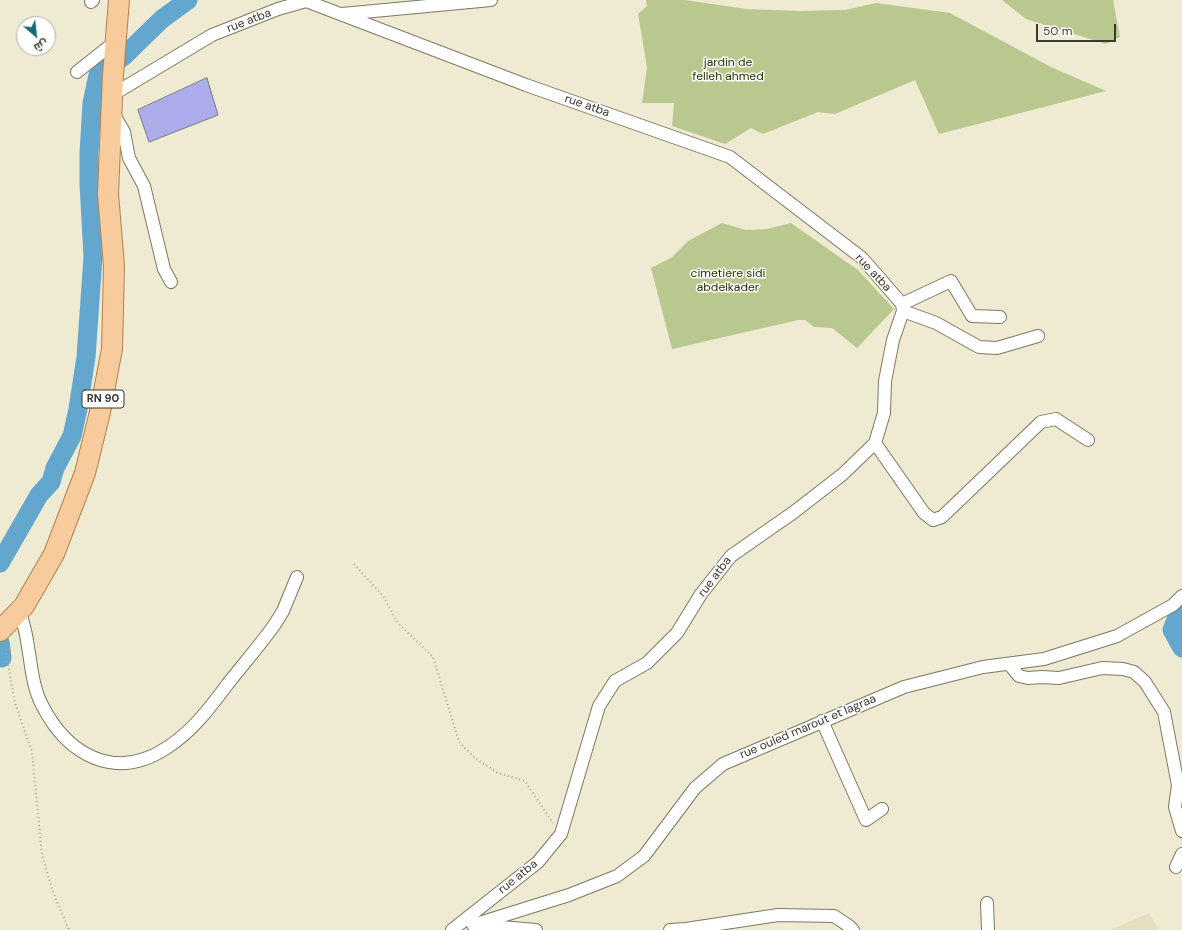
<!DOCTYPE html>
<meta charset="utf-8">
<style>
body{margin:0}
#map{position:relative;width:1182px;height:930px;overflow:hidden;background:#efebd2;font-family:"DM Sans",Cairo,sans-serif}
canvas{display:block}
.north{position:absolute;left:16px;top:16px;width:40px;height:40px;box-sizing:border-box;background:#fff;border:1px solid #b0afac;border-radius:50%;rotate:152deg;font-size:11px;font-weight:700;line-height:16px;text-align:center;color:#3a382f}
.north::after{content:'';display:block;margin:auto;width:14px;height:18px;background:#1c6870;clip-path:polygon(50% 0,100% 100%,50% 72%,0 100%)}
.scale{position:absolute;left:1036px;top:24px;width:80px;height:18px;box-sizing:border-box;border:2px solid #3a382f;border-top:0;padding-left:5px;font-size:12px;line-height:14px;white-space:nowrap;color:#3a382f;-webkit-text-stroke:3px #fff;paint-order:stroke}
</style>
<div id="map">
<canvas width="1182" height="930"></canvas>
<div class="north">ش</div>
<div class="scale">50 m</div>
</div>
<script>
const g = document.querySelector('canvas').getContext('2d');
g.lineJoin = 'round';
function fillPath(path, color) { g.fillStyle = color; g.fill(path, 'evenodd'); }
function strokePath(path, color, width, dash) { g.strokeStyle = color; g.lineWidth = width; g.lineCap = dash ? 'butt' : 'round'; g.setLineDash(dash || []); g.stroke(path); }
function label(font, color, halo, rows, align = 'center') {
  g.font = font + ' "DM Sans",sans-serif'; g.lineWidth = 3; g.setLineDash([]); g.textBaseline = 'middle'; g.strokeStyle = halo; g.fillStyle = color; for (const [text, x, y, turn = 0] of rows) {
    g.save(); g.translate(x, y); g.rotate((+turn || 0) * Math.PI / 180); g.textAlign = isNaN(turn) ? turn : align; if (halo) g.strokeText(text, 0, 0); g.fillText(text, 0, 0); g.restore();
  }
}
const built = new Path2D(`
 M1149,913L1159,930H1110Z`);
const green = new Path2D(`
 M646,0H685L746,9L799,11L845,10L876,3L950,13L1051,67L1106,91L939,134L915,80L835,114L818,112L763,134L751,128L725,144L672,126L674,103H642L647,67L638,14L647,6Z
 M1002,0H1113L1120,37L1106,44L1026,19Z
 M722,223L746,230L767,229L791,223L858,270L894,309L857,348L832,328L814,327L805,320H798L672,349L651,268L671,258L688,241Z`);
const river = new Path2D(`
 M0,563L39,495L51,482L55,468L72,436L78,409L86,357L93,257L89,184V153L92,103L98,75L125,55L162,19L188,0
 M1181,607L1172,630L1182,648
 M0,642L2,658`);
const building = new Path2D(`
 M207,78L218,115L149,142L138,110Z`);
const path = new Path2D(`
 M354,564L383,596L398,623L433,657L459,742L475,758L498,773L525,781L553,823
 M6,645V653L15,703L32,752L42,855L53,892L69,930`);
const street = new Path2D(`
 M91,2L93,0
 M342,14L491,0
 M77,72L116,41
 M112,95L212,35L278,9L306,1L526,85L730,157L862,258L902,304L903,311L893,340L885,381L884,413L875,443L843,474L794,512L731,556L701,594L677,633L647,663L615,681L599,706L561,834L538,862L452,930
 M113,113L124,132L129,158L144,186L164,269L171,282
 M902,304L951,281L972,316L1000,317
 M903,311L936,323L979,347L997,348L1038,336
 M875,443L924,513L933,520L942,517L1041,422L1056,419L1088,440
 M20,611C22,621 26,631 27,641C31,662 32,686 42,705C68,756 116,782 168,747C194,730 212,705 230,681C245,662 261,644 275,624L283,611L297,577
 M1009,664L1019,676L1028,678L1042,677L1059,678L1102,668L1123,669L1134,672L1145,682L1164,712L1178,785L1175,807L1182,831
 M822,721L866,820L882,809
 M1176,867L1182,854
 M987,903L988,930
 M473,925L569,895L617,876L644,856L695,788L723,764L904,687L983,667L1044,659L1117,636L1173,605L1182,596
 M478,925L536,930
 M670,930L686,929L778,915L834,916L849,926L853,930`);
const primary = new Path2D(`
 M0,631L24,606L54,554L85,473L100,412L112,349L114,266L108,194L113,75L119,0`);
const shields = [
 [103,399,42]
];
const shieldNames = [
 ["RN 90",103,399]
];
const streetNames = [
 ["rue atba",249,21,-21],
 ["rue atba",587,106,19],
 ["rue atba",873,273,47],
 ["rue atba",715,577,-53],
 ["rue ouled marout et lagraa",808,727,-23],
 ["rue atba",518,877,-39]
];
const parkNames = [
 ["jardin de",728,63],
 ["felleh ahmed",728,77],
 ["cimetiere sidi",728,274],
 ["abdelkader",728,288]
];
fillPath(built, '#e5dfc0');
fillPath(green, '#b9c88f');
strokePath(river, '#63a7ce', 19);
fillPath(building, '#acaceb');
strokePath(building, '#77778c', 1);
strokePath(street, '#7c7862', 14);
strokePath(primary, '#b3814c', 22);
strokePath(path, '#a4a18f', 2, [1, 3]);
strokePath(street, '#fff', 12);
strokePath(primary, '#f8cb9d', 20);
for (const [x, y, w] of shields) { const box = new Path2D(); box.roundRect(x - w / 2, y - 9, w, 18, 3); g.fillStyle = '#fff'; g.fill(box); strokePath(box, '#3a382f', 1); }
label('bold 11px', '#3a382f', null, shieldNames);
label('12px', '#3a382f', '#fff', streetNames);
label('12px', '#262f00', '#fff', parkNames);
</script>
